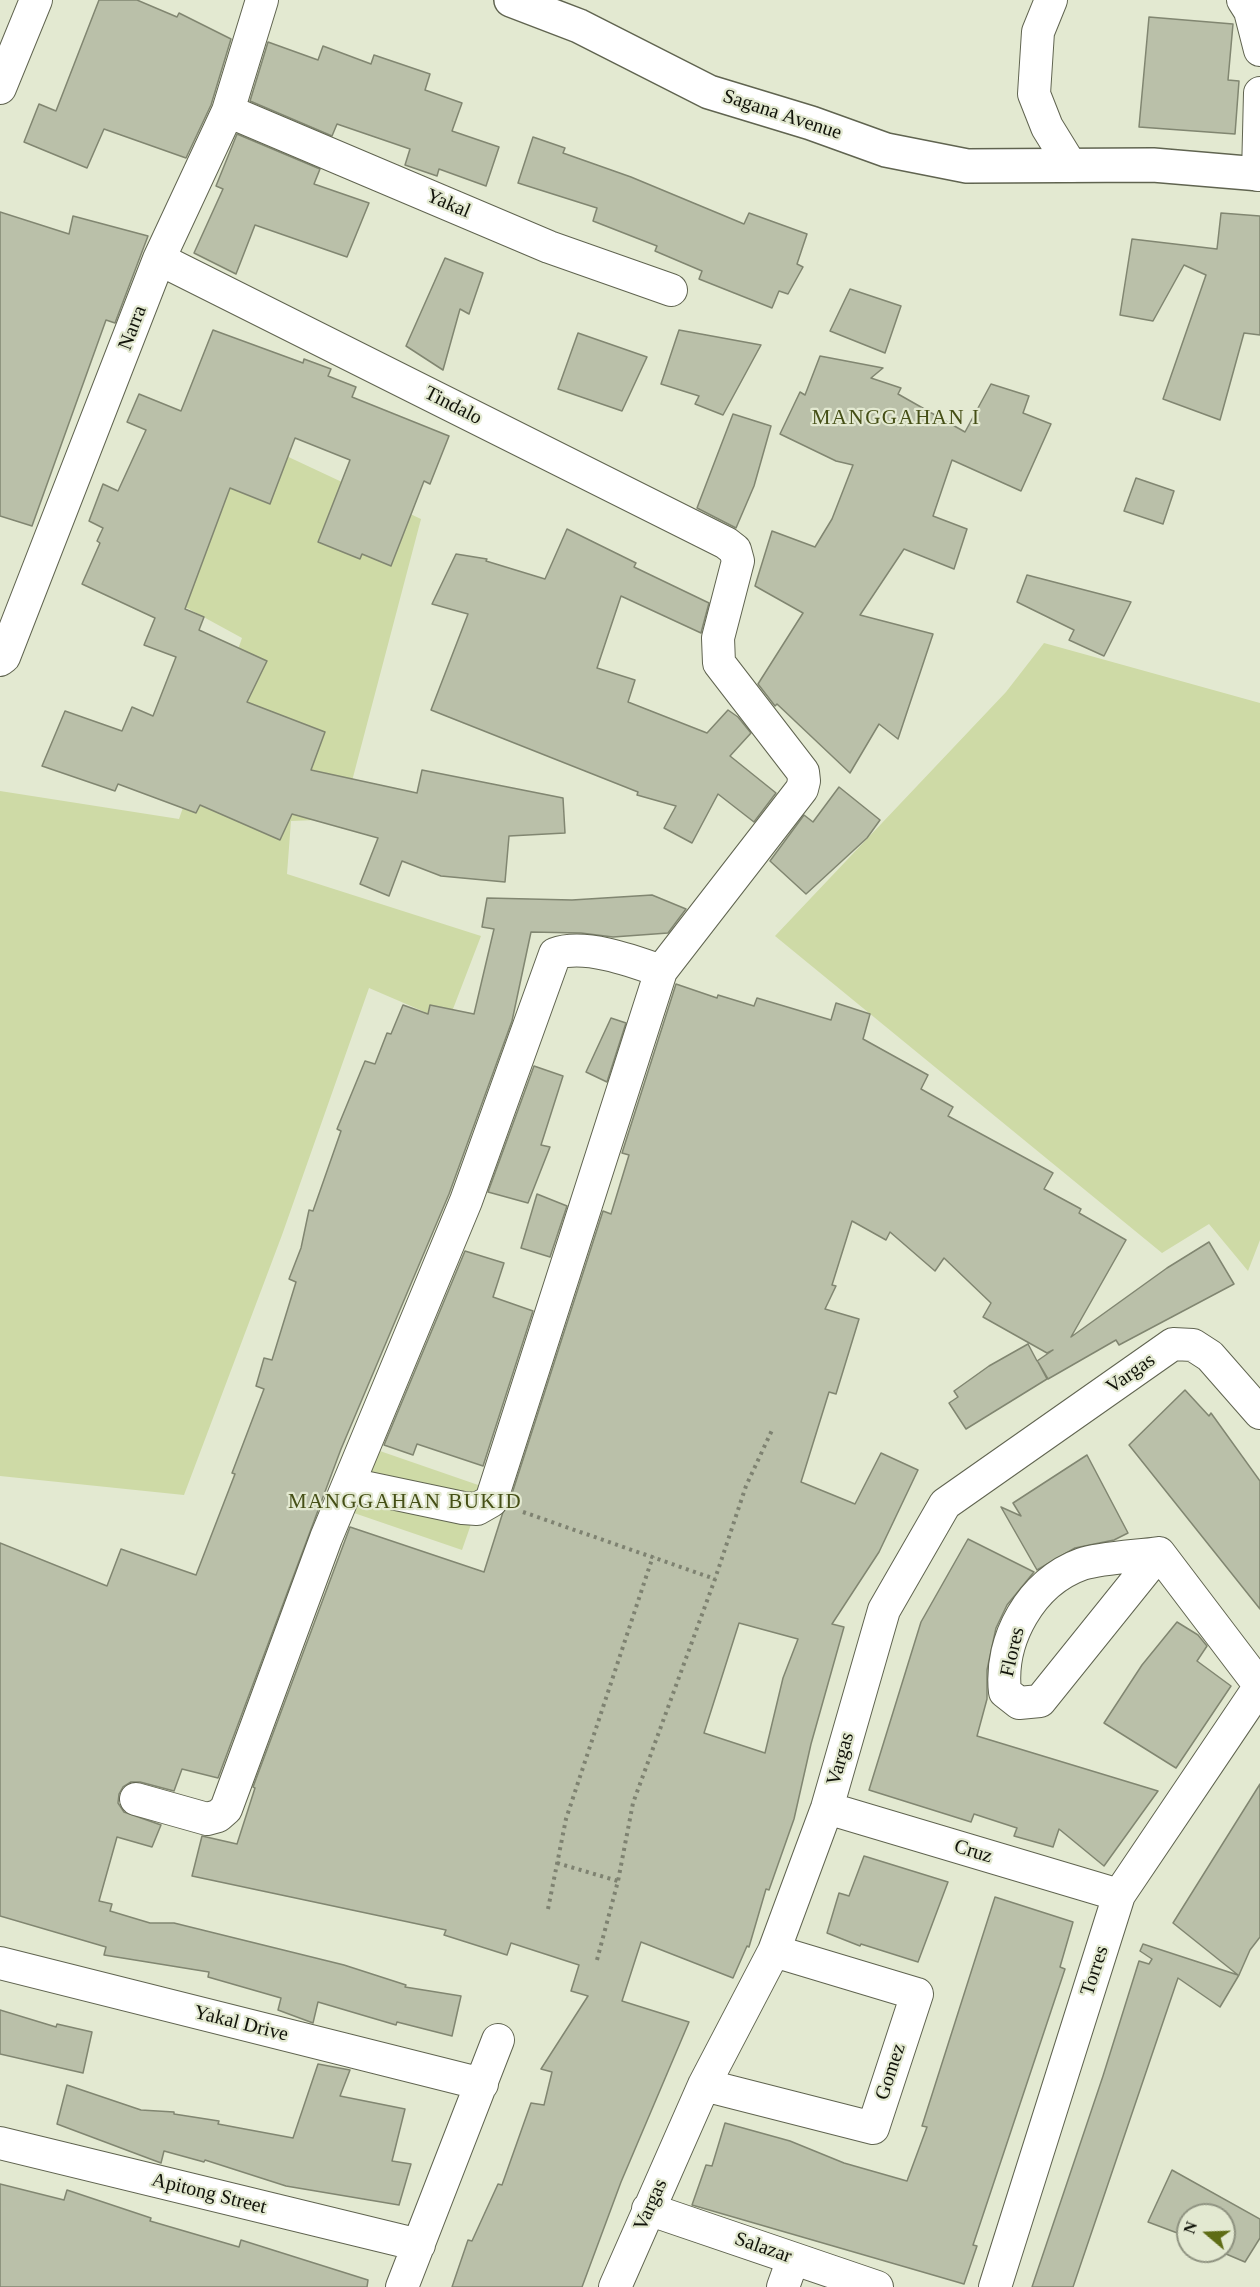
<!DOCTYPE html>
<style>
body{margin:0}
#map{position:relative;width:1260px;height:2287px;overflow:hidden;background:#e3e9d1;font-family:"Times New Roman",serif}
canvas{display:block}
.north{position:absolute;left:1176px;top:2203px;width:60px;height:60px;box-sizing:border-box;background:#e3e9d1;border:2px solid #8f9381;border-radius:50%;rotate:289deg;font-size:16px;font-weight:700;line-height:24px;text-align:center;color:#11130a}
.north::after{content:'';display:block;margin:auto;width:21px;height:27px;background:#5e6c15;clip-path:polygon(50% 0,100% 100%,50% 72%,0 100%)}
</style>
<div id="map">
<canvas width="1260" height="2287"></canvas>
<div class="north">N</div>
</div>
<script>
const g = document.querySelector('canvas').getContext('2d');
g.lineJoin = 'round';
function fillPath(path, color) { g.fillStyle = color; g.fill(path, 'evenodd'); }
function strokePath(path, color, width, dash) { g.strokeStyle = color; g.lineWidth = width; g.lineCap = dash ? 'butt' : 'round'; g.setLineDash(dash || []); g.stroke(path); }
function label(font, color, halo, rows, align = 'center') {
  g.font = font + ' "Times New Roman",serif'; g.lineWidth = 4.5; g.setLineDash([]); g.textBaseline = 'middle'; g.strokeStyle = halo; g.fillStyle = color; for (const [text, x, y, turn = 0] of rows) {
    g.save(); g.translate(x, y); g.rotate((+turn || 0) * Math.PI / 180); g.textAlign = isNaN(turn) ? turn : align; if (halo) g.strokeText(text, 0, 0); g.fillText(text, 0, 0); g.restore();
  }
}
const green = new Path2D(`
 M203,417L421,519L342,819L291,821L287,874L481,936L448,1022L369,988L282,1235L184,1495L0,1476V791L179,819L242,638L143,584Z
 M1044,643L1260,703V1240L1248,1271L1209,1224L1162,1253L775,936L1006,692Z
 M377,1450L484,1487L462,1550L354,1513Z`);
const building = new Path2D(`
 M99,0H137L177,17L179,13L231,39L211,105L186,158L104,129L87,168L24,142L39,104L56,111Z
 M1149,17L1233,24L1228,80L1239,81L1235,134L1139,127Z
 M268,42L318,60L323,46L371,64L374,55L430,74L425,90L462,103L452,131L499,147L486,186L439,169L437,176L405,165L410,149L337,124L332,136L250,101Z
 M237,134L320,169L314,184L369,203L347,257L255,225L236,274L194,253L223,189L216,186Z
 M533,137L565,148L563,153L631,177L744,224L749,213L807,234L797,264L803,267L788,294L779,291L772,308L699,279L702,271L655,251L657,246L593,221L597,208L518,183Z
 M0,212L69,234L73,216L148,236L115,323L106,320L32,526L0,516Z
 M1221,213L1260,216V335L1244,333L1220,420L1163,399L1206,275L1184,265L1153,321L1120,315L1132,239L1217,249Z
 M445,258L483,273L469,314L460,309L443,370L406,346Z
 M850,289L901,306L885,353L830,331Z
 M213,330L303,363L304,359L331,369L328,376L356,387L352,397L449,436L430,484L424,481L391,566L362,554L360,559L318,542L350,460L295,438L270,504L230,488L185,609L204,617L199,630L267,661L247,702L325,732L311,770L417,793L422,770L563,798L565,833L509,836L505,882L441,876L402,861L389,896L360,884L378,838L292,814L280,840L200,805L196,813L118,784L115,791L42,766L65,711L122,731L132,707L153,716L176,657L144,645L155,618L82,584L100,543L97,541L103,528L89,521L103,484L118,491L146,430L127,422L139,394L181,411Z
 M679,330L761,345L723,415L695,404L699,396L661,384Z
 M578,333L647,357L622,411L558,389Z
 M820,356L883,368L871,378L901,388L898,394L965,432L991,384L1029,396L1023,413L1051,424L1021,491L952,460L933,516L967,529L954,569L904,549L860,615L933,634L898,739L879,724L850,773L777,704L775,706L758,684L803,613L755,586L772,531L815,547L832,519L853,465L836,461L780,434L800,392L805,395Z
 M733,414L771,426L754,486L736,528L697,508Z
 M1136,478L1174,491L1163,524L1124,511Z
 M567,529L636,563L634,567L709,603L701,633L621,596L597,668L635,680L628,702L707,733L728,710L738,717L751,733L730,756L776,793L754,822L718,794L692,843L664,828L676,806L637,795L638,792L431,710L468,614L432,604L456,554L487,559L486,561L545,579Z
 M1027,575L1131,602L1104,656L1069,640L1074,630L1017,602Z
 M839,787L880,820L867,838L806,894L770,861L804,815L813,822Z
 M652,895L686,909L668,933L613,937L581,933L531,932L512,1021L449,1194L341,1449L218,1778L182,1769L174,1791L140,1782H131L123,1787L119,1794L118,1803L124,1812L161,1825L152,1847L117,1837L99,1901L112,1904L110,1911L150,1923H174L344,1965L406,1985L405,1987L461,1996L452,2036L397,2022L396,2025L318,2002L313,2023L278,2010L281,1998L208,1977L209,1972L104,1955L106,1947L0,1916V1543L107,1586L121,1549L196,1575L235,1474L232,1473L264,1389L256,1386L264,1358L272,1360L296,1282L289,1279L301,1248L309,1210L313,1211L341,1131L337,1129L365,1061L375,1064L387,1033L391,1034L403,1005L428,1014L430,1005L474,1014L494,929L482,927L487,898L572,900Z
 M676,984L717,998L718,995L754,1006L757,998L831,1020L836,1003L870,1014L863,1039L928,1075L921,1089L953,1107L948,1116L1053,1173L1044,1189L1081,1209L1079,1213L1126,1240L1071,1337L1167,1268L1209,1242L1234,1284L1119,1345L1116,1340L1048,1379L1038,1362L1047,1379L966,1429L949,1403L958,1397L954,1391L989,1366L1028,1344L1037,1361L1053,1350L1047,1353L983,1317L991,1303L944,1258L935,1271L890,1232L886,1240L852,1221L832,1285L836,1286L825,1309L859,1319L836,1394L829,1392L801,1482L855,1504L881,1453L918,1470L879,1552L832,1624L844,1627L811,1744L794,1819L769,1890L766,1889L749,1947L747,1946L733,1978L641,1942L622,2001L689,2022L621,2182L582,2287H452L468,2240L472,2241L498,2184L502,2185L531,2103L544,2105L552,2072L541,2069L588,1996L571,1991L579,1965L511,1943L507,1955L444,1935L446,1930L192,1876L202,1836L237,1844L255,1788L253,1787L350,1527L484,1572L503,1512L508,1506L603,1211L611,1214L629,1155L622,1153ZM739,1623L798,1639L783,1678L765,1753L704,1733Z
 M611,1018L626,1023L607,1082L586,1072Z
 M534,1066L563,1076L541,1145L550,1147L528,1203L488,1192Z
 M537,1194L567,1206L550,1257L521,1248Z
 M465,1251L504,1263L493,1297L533,1311L483,1466L417,1444L413,1455L384,1445Z
 M1185,1390L1209,1416L1211,1413L1260,1481V1609L1129,1445Z
 M1087,1455L1128,1533L1114,1540L1075,1548L1037,1570L1001,1507L1021,1516L1013,1503Z
 M968,1539L1034,1572L1007,1605L996,1628L987,1670V1699L977,1736L1158,1791L1104,1866L1059,1829L1053,1847L1014,1836L1017,1828L974,1814L971,1822L869,1790L921,1622Z
 M1177,1622L1198,1635L1207,1646L1197,1661L1231,1686L1176,1768L1104,1723L1142,1665Z
 M1260,1784V1937L1250,1950L1239,1975L1220,2007L1178,1978L1073,2287H1032L1103,2076L1139,1961L1149,1964L1152,1959L1140,1951L1143,1944L1238,1975L1173,1923Z
 M864,1856L948,1882L918,1962L861,1944L860,1946L827,1933L839,1893L849,1896Z
 M995,1897L1073,1922L1060,1967L1065,1969L973,2245L977,2246L964,2284L692,2205L706,2165L712,2166L725,2123L790,2141L844,2163L907,2181L927,2127L922,2126Z
 M0,2010L56,2027L57,2024L92,2032L83,2073L0,2054Z
 M318,2064L350,2070L340,2096L405,2109L392,2161L411,2164L399,2205L286,2186L205,2160L204,2162L164,2151L161,2163L57,2124L67,2085L141,2110L174,2112V2114L219,2121L218,2124L293,2138Z
 M1172,2170L1260,2219V2238L1245,2262L1219,2251H1224V2215H1188V2237L1148,2222Z
 M0,2184L64,2200L67,2190L151,2218L150,2221L239,2247L241,2240L368,2280L367,2287H0Z`);
const path = new Path2D(`
 M523,1512L715,1579
 M557,1863L618,1881
 M548,1909L566,1819L653,1556
 M597,1960L618,1881L633,1803L715,1579L746,1486L773,1428`);
const minor = new Path2D(`
 M1051,0L1038,32L1034,94L1047,127L1071,166
 M1243,0L1250,11L1260,50
 M0,88L36,0
 M228,111L549,247L671,290
 M1258,175L1260,93
 M159,259L726,543L735,550L738,561L718,638L719,663L803,772L804,781L802,789L661,971L491,1501L477,1509L463,1508L349,1484
 M0,660L4,657L159,259L228,111L262,0
 M1159,1553L1040,1701L1019,1703L1005,1692C999,1640 1031,1582 1082,1564C1100,1558 1139,1556 1159,1553Z
 M1159,1553L1260,1686
 M136,1799L207,1819L218,1816L226,1809L326,1538L466,1201L555,954C584,943 633,961 661,971
 M827,1808L1119,1895
 M0,1963L482,2084
 M704,2085L873,2128L917,1994L774,1951
 M0,2143L419,2245
 M648,2209L877,2287
 M402,2287L498,2040
 M615,2287L704,2085L774,1951L827,1808L884,1610L945,1504L1173,1344L1193,1345L1210,1356L1260,1413
 M783,2287L793,2259
 M995,2287L1119,1895L1260,1686`);
const tertiary = new Path2D(`
 M511,0L579,26L709,92L811,123L886,150L967,166L1153,165L1260,174`);
const streetNames = [
 ["Sagana Avenue",782,115,18],
 ["Yakal",448,204,23],
 ["Narra",133,328,-69],
 ["Tindalo",453,406,27],
 ["Vargas",1131,1374,-35],
 ["Flores",1013,1652,-77],
 ["Vargas",841,1759,-74],
 ["Cruz",973,1852,17],
 ["Torres",1095,1971,-72],
 ["Yakal Drive",241,2024,14],
 ["Gomez",891,2072,-72],
 ["Apitong Street",209,2194,14],
 ["Vargas",651,2205,-66],
 ["Salazar",763,2248,19]
];
const neighbourhoodNames = [
 ["MANGGAHAN I",896,418],
 ["MANGGAHAN BUKID",405,1502]
];
fillPath(green, '#cedaa6');
fillPath(building, '#bac0a9');
strokePath(building, '#818671', 1.5);
strokePath(minor, '#606450', 34);
strokePath(tertiary, '#606450', 36);
strokePath(path, '#7e8271', 4, [3, 4.5]);
strokePath(minor, '#fff', 32);
strokePath(tertiary, '#fff', 33);
label('20px', '#11130a', '#e3e9d1', streetNames);
g.letterSpacing = '1.5px';
label('21px', '#454f16', '#e3e9d1', neighbourhoodNames);
g.letterSpacing = '0px';
</script>
